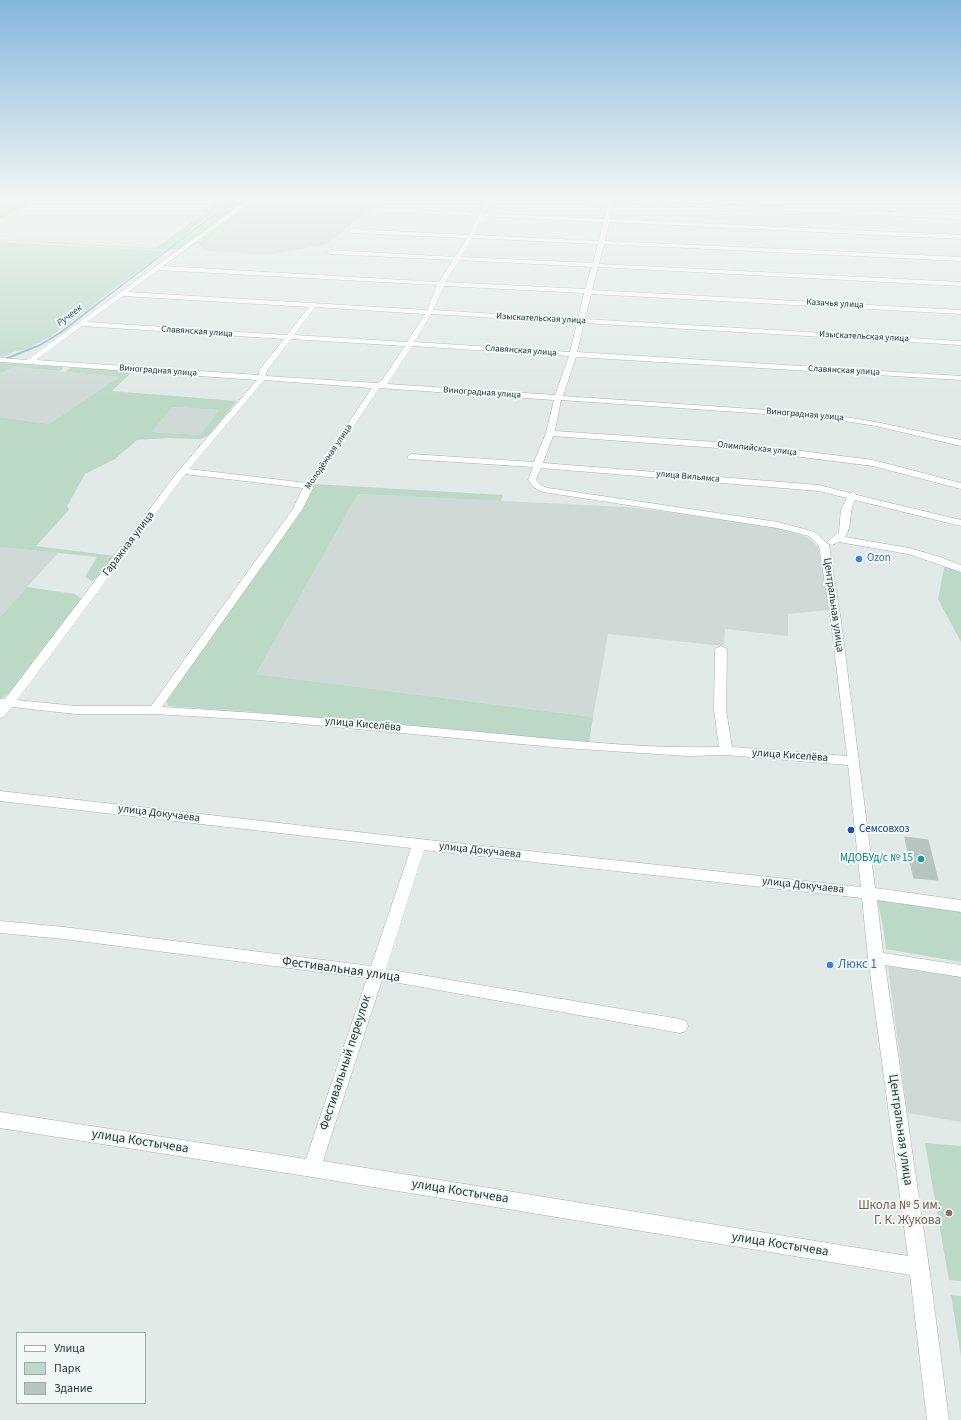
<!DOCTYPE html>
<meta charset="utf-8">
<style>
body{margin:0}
#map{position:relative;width:961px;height:1420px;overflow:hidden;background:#e1eae7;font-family:"Source Sans 3",sans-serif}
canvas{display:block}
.legend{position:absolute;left:16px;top:1332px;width:130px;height:72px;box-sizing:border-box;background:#f1f7f5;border:1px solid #9faba9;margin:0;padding:5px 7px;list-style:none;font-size:12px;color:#233937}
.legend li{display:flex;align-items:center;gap:8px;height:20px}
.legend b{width:20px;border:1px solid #9faba9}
</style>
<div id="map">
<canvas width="961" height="1420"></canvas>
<ul class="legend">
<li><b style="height:5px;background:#fff"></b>Улица</li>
<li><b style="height:11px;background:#bcd9c8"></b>Парк</li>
<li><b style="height:11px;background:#b7c5c1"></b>Здание</li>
</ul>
</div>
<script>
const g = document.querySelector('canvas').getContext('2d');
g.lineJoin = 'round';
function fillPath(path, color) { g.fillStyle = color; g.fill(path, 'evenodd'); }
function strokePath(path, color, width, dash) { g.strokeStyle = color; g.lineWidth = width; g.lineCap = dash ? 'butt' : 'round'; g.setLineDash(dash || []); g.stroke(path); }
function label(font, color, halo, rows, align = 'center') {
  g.font = font + ' "Source Sans 3",sans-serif'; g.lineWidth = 4; g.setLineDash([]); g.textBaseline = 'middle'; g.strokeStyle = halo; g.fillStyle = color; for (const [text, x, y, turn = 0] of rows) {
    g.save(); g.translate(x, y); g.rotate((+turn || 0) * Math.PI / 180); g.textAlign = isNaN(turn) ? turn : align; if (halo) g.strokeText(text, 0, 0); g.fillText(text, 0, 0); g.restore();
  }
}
const built = new Path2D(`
 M267,197H386L327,244L268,255L206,251L201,246Z
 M14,367L119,377L49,424L0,417V374Z
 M173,407L219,410L200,435L150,432Z
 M358,494L627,507L675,513L778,528L797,533L810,539L818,547L831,610L788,614V636L725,629L724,646L608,634L593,717L256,674Z
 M0,547L58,553L0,617Z
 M888,966L961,976V1122L907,1113Z`);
const green = new Path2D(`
 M0,197H40L0,219Z
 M225,197H235L189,231L178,242H181L238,197H253L182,249L163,250L0,240V239L156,248Z
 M259,197H267L201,246L197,242Z
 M0,242L162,251L164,252L50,337L26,349L13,352L9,355L0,357Z
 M3,361L62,366L63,369L59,371L14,367L0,374V364Z
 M73,367L133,371L112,391L237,401L209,435L201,439L168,438L137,440L115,459L85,474L67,506L69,510L36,546L115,556L104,572L92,581L85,577L97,557L0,547V417L49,424L119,377L66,372L67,370ZM173,407L219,410L200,435L151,432Z
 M313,484L503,495L501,501L358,494L256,674L593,717L589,743L253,712L168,706L166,699L309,497Z
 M945,564L961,571V642L938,599Z
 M27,587L75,594L82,599L11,693L0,699V617Z
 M877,898L961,911V962L886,949L883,926Z
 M925,1143L961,1146V1281L949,1280Z
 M951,1295L961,1296V1357Z`);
const streamFar1 = new Path2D(`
 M100,302L237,197`);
const stream = new Path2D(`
 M0,361L40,345L60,333L101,301`);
const building = new Path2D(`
 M905,837L928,840L938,880L914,878Z`);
const minor = new Path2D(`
 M251,197H257L163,266L439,282L453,260L330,254L327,252L330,250L455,257L467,238L352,233L349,231L352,229L469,235L478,216L380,212L377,210L380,208L480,213L488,197H493L485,213L604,219L609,202L522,197L610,199V197H615V200L961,215V219L614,203L609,219L961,235V239L609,222L605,241L961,257V261L604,244L599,264L961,282V286L598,267L592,290L961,310V314L591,294L585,319L961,341V345L584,323L577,352L961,376V380L576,357L563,396L826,414L876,422L961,440V446L876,426L826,418L561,400L555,431L746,444L873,460L961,483V489L873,466L746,450L553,436L543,463L819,485L850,493L853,492L857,495L961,520V526L855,500C848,512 853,526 845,537L909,548L937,556L961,565V572L908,554L839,542L832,545L829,544L827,542L839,532L841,509L847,498L819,491L541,468L536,480L541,485L548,488L778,522L815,532L829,545L841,621L875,888L961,900V912L877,900L883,953L961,965V977L885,965L929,1267L949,1420H927L910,1275L312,1177L0,1128V1112L306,1159L367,978L64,939L0,933V921L64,927L371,966L411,848L0,801V791L419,839L861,887L848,765L726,755L687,756L565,748L259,720L154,714H76L12,707L4,717L0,718V699H5L180,469L257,380L0,362V358L27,360ZM484,216L603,222L599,241L474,235ZM472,238L598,244L593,263L461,257ZM459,260L592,267L585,289L445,282ZM158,270L437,285L427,310L128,292ZM444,286L584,293L578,319L433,310ZM123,296L309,307L287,335L87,322ZM315,307L425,314L407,342L294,335ZM431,314L577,323L570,352L414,342ZM82,326L284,339L259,370V375L36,360ZM291,339L405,346L382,380L377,383L266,376L267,370ZM412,346L569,356L555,395L387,384ZM264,380L372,388L307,483L189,469ZM379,388L554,400L546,433L534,462L411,454L407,457L408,459L533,467L528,480L533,487L543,492L777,528L809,536L819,546L831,621L847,756L732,747L726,710L727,649L721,646L715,649L714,710L719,747C643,749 566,740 490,733C381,723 272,713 162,707L302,510L314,486ZM185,474L303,488L292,510L151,706H76L17,700ZM424,850L862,898L868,958L908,1256L323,1161L382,980L680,1033L686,1031L688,1026L686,1021L680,1019L386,969Z
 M941,197H961V200L943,199Z`);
const markers = [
 [859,559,4,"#3f7fe0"],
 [851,830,4,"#1a4fb4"],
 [921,859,4,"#0f9aa8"],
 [830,965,4,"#3f7fe0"],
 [949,1213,4,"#8d6e63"]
];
const farStreetnames = [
 ["Казачья улица",835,304,3],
 ["Изыскательская улица",541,319,3],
 ["Славянская улица",197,332,4],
 ["Изыскательская улица",864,337,3],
 ["Славянская улица",521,351,4],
 ["Виноградная улица",158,371,4],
 ["Славянская улица",844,371,3],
 ["Виноградная улица",482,393,4],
 ["Виноградная улица",805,415,5],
 ["Олимпийская улица",757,449,6],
 ["Молодёжная улица",329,457,-56],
 ["улица Вильямса",688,477,5]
];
const farWaternames = [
 ["Ручеек",70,316,-37]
];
const streetNames = [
 ["Гаражная улица",129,544,-53],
 ["Центральная улица",833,605,82],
 ["улица Киселёва",363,725,5],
 ["улица Киселёва",790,756,4],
 ["улица Докучаева",159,814,7],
 ["улица Докучаева",480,851,6],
 ["улица Докучаева",803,886,6]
];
const shopNames = [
 ["Ozon",867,559]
];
const transitNames = [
 ["Семсовхоз",859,830]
];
const cultureNames = [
 ["МДОБУд/с № 15",913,859]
];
const nearShopnames = [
 ["Люкс 1",838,965]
];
const nearStreetnames = [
 ["Фестивальная улица",341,970,8],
 ["Фестивальный переулок",346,1063,-72],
 ["Центральная улица",900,1130,82],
 ["улица Костычева",140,1142,9],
 ["улица Костычева",460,1192,9],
 ["улица Костычева",780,1245,9]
];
const nearEducationnames = [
 ["Школа № 5 им.",941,1206],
 ["Г. К. Жукова",941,1221]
];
fillPath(built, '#cfdad7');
fillPath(green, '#bcd9c8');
strokePath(streamFar1, '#8eb8ca', 1.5);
strokePath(stream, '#8eb8ca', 2);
fillPath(building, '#b7c5c1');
strokePath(building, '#b4c3bf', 1);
strokePath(minor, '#a4b1af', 1);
fillPath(minor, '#fff');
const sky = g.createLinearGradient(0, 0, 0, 396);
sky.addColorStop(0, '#84b6dc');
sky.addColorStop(0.5, '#f2f6f4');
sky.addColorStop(1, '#f2f6f400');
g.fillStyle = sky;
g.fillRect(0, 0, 961, 396);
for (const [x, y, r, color] of markers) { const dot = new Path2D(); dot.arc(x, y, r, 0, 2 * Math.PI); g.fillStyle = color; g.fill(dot); strokePath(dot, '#f1f7f5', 1.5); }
label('9px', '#233937', '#f1f7f5', farStreetnames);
label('italic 10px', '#23576f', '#f1f7f5', farWaternames);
label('11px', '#233937', '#f1f7f5', streetNames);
label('11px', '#366cbe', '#f1f7f5', shopNames, 'left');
label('11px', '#164399', '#f1f7f5', transitNames, 'left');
label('11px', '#0d838f', '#f1f7f5', cultureNames, 'right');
label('13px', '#366cbe', '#f1f7f5', nearShopnames, 'left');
label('13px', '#233937', '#f1f7f5', nearStreetnames);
label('13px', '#785e54', '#f1f7f5', nearEducationnames, 'right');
</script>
